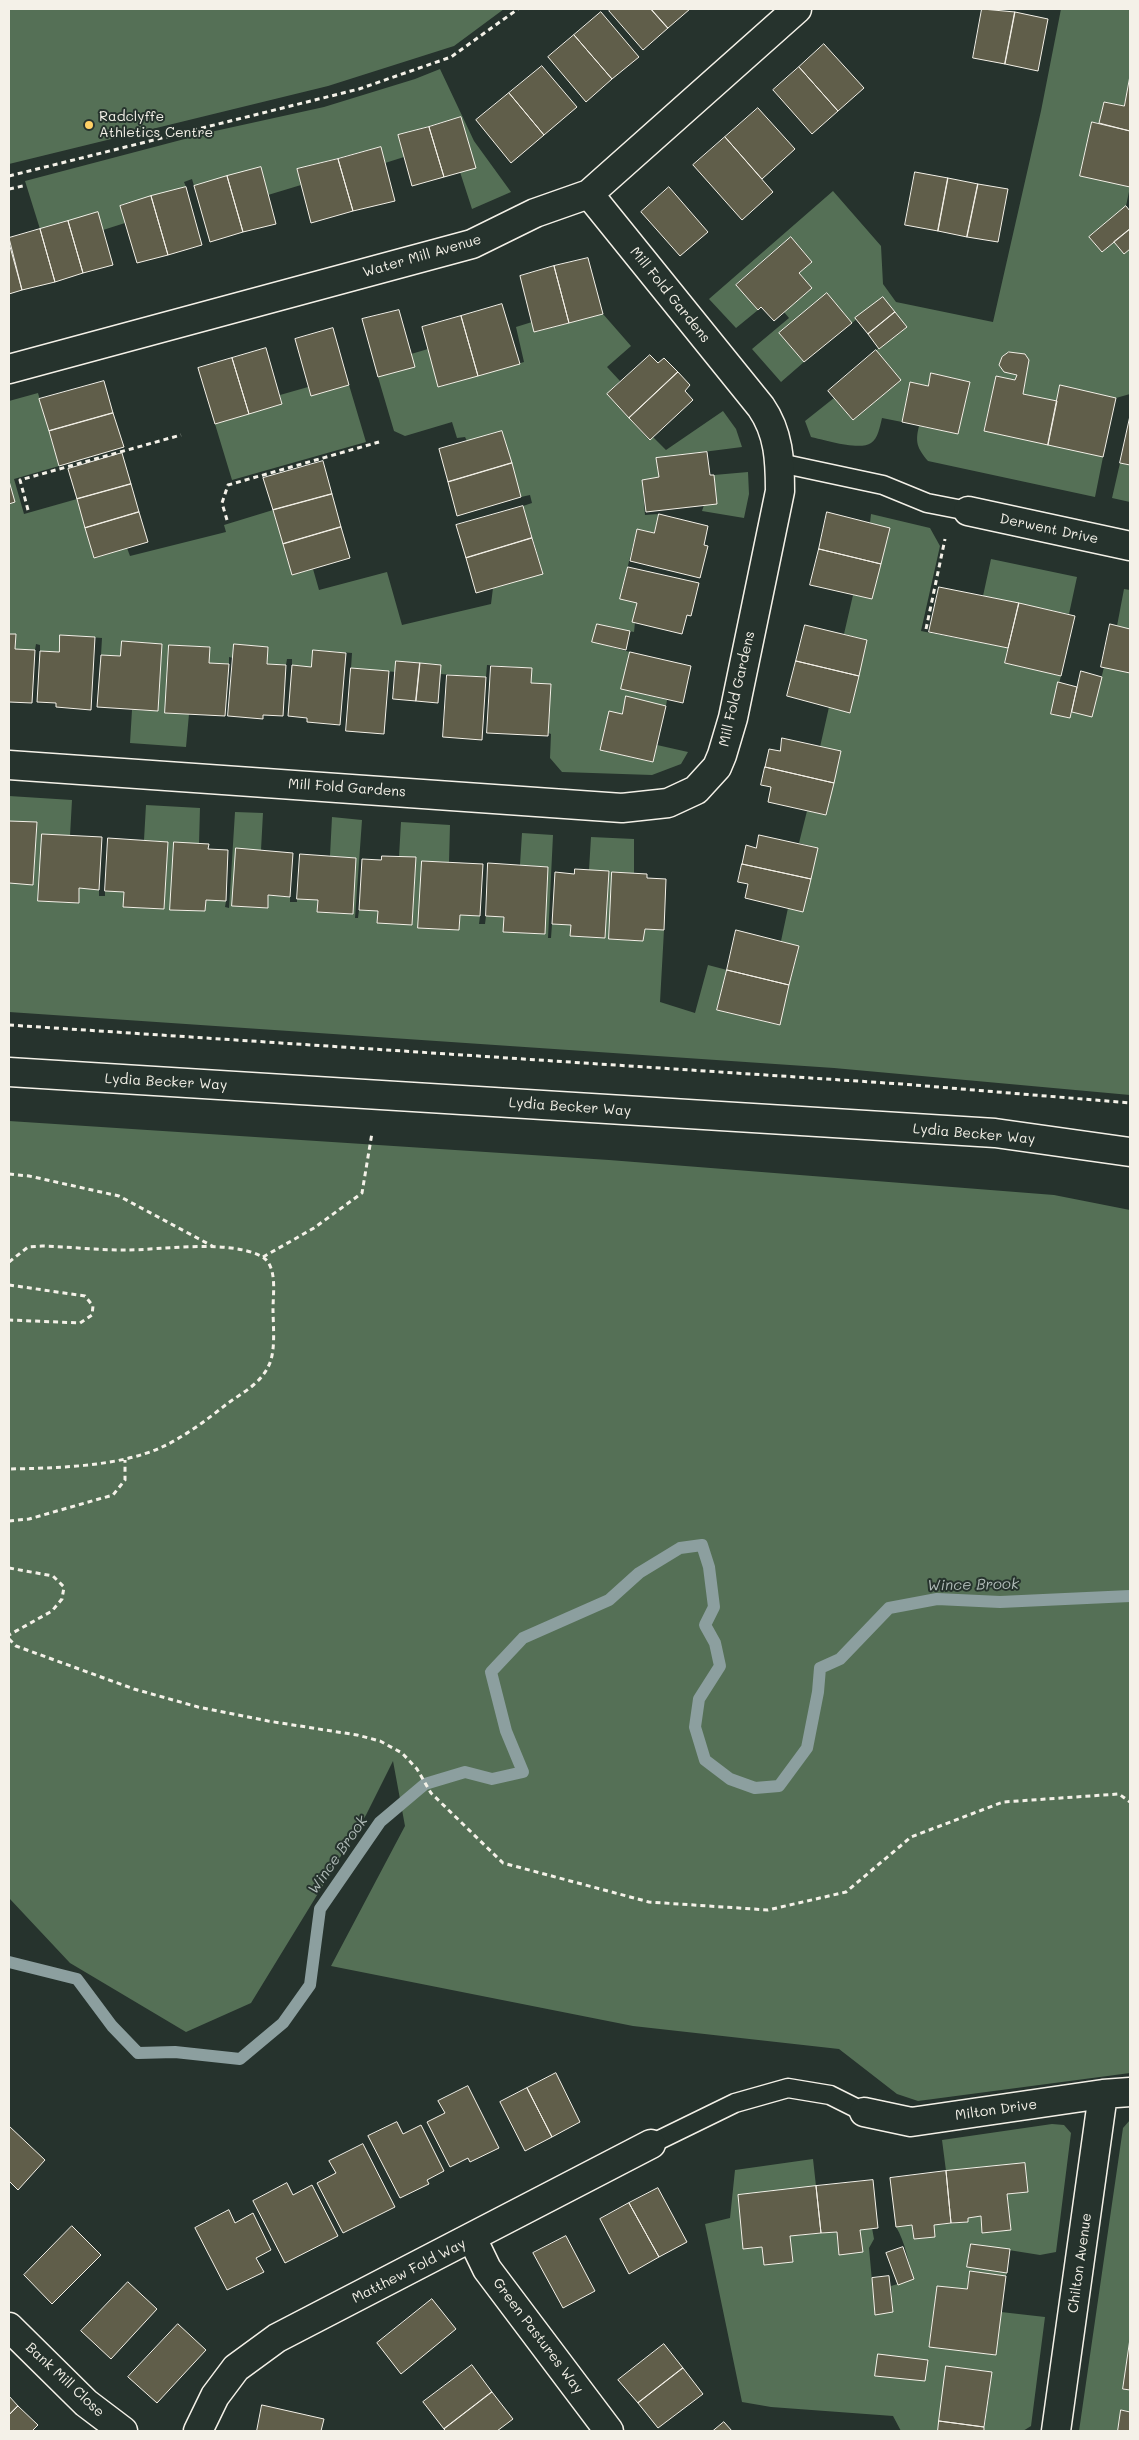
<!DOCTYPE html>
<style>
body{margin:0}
#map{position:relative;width:1139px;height:2440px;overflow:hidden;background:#26332d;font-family:Mali,sans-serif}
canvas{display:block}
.frame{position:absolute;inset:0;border:10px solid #f4f1e8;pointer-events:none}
</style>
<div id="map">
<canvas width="1139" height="2440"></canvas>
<div class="frame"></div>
</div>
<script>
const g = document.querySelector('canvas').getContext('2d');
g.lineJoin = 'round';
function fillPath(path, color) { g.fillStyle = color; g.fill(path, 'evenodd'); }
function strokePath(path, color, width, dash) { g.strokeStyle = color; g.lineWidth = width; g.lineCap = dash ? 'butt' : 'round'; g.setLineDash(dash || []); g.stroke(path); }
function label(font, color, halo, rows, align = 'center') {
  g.font = font + ' Mali,sans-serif'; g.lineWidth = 4; g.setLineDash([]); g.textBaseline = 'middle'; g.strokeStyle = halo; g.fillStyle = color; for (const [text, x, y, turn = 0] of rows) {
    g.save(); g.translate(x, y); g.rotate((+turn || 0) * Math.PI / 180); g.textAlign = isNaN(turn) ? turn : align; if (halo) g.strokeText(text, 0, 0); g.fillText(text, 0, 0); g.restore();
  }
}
const green = new Path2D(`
 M9,9H504L454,46L328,86L9,164Z
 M1061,9H1130V76L1124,106L1104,102L1099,123L1092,122L1080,175L1130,187L1126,206L1089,237L1102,252L1114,242L1124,254L1130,249V394L1116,398L1061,386L1057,401L1023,394L1029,360L1025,354L1009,352L1002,357L999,365L1004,372L1017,375L1015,380L996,376L984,430L1103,457L1095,497L928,461C917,448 915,442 919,426L958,434L970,382L931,373L928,386L910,382L902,422L882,418C880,426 878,439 871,443C860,451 825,440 811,437L805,421L834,398L853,420L901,380L876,350L907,327L883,297L852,323L827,293L779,333L804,362L781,382L752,349L789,318L784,312L812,288L799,273L812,262L791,237L736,284L758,310L736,328L709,299L833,191L881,246L883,284L896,302L993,322L1041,111Z
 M440,69L474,141L511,192L472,209L460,172L461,117L398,135L404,157L385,163L380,147L297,169L301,185L268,195L261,167L194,186L192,179L184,182L186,187L121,205L125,223L103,230L68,221L40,229L25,181L215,131L324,107L415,79Z
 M603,314L631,346L607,367L620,381L607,394L649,440L653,437L666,450L723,411L736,429L742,447L656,458L659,477L642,480L645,515L659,514L654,533L637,529L620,598L637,603L634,632L597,624L593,642L630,652L622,689L667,700L666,706L626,697L622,714L609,712L600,750L652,762L657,745L688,752L681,764L652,775L562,772L550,758L551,734L548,733L551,684L531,683V668L487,665L486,677L440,674L441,665L397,661L396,672L351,668L352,653L313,650L311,667L292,665V659H287L286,665L267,664L268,647L234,644L233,658L229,657V664L209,663V647L169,645L165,712L189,714L186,747L130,743L132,710L158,711L162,644L122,641L120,656L101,655L102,638L60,635L59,652L40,651V645L36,644L35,650L15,649L16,634H9V504L15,502L9,481V401L38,393L59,466L14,479L24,514L77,499L94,558L127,548L130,556L226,532L224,525L273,510L292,575L313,569L319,590L387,572L402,625L491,604L493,588L543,573L523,506L532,503L530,495L521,497L502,431L467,441L465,437L457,438L452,422L405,436L394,431L378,377L414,367L411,354L428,349L439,387L524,362L516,327L532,322L535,332Z
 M349,385L366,442L232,480L215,424L282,404L280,395L308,387L311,396Z
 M1120,463L1130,465V502L1112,498Z
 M748,472L749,494L744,518L702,511L704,505L717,503L714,475Z
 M871,514L930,528L940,546L921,631L1008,648L1005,663L1061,676L1051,714L1070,718L1072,712L1092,716L1104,667L1130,673V1095L834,1068L9,1012V883L33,884L37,822L9,821V796L72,800L70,836L42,834L38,901L78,903L79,888L99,890V896H105V891L124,892V907L164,909L168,842L144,840L146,805L200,808L199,844L174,843L171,910L205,911L206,900L226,901L225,907L229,908L235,812L263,813L261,850L232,906L267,908L268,895L290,897V902H297V899L318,900L317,912L353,914L356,858L330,856L332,817L362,820L355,918H358L359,910L378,911L412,925L416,858L399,857L401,822L450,825L449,862L422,861L419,928L459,930L460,915L480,916L479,924H485L486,916L504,917V932L544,934L548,867L520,865L522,833L553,835L548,938H551L552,924L571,925V936L605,938L609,871L589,870L591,837L634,839V873L612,872L609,939L643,941L645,929L664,930L660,1002L695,1013L708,965L727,970L717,1010L779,1025L799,947L781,941L788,908L803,911L818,848L799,843L807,811L826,815L841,752L820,747L829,707L850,713L867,640L844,634L853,595L872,599L890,528L870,523Z
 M991,559L1077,577L1069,614L983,596Z
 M1124,589L1130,590V629L1117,626Z
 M9,1121L609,1160L1054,1195L1130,1210V2073L918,2101L897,2094L839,2049L633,2026L331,1966L405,1826L393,1761L366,1815L251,2003L186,2032L70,1963L9,1898Z
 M1130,2120V2339L1123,2389L1130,2390V2412L1121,2410L1118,2431H1079L1123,2128Z
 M1052,2124L1064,2125L1071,2133L1056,2252L1040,2255L971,2244L967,2267L1007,2273L1006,2276L970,2271L967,2289L937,2286L929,2346L996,2355L1001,2312L1045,2317L1031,2426L1023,2431H984L992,2372L947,2366L938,2431H901L893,2416L771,2407L742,2402L705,2224L730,2218L735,2170L813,2159L816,2186L738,2195L743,2249L762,2247L764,2265L793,2262L790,2236L837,2232L839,2255L862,2252L860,2230L872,2228L874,2239L869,2248L875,2314L893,2312L891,2286L914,2279C908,2262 905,2241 896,2227L912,2225L914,2239L935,2237L934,2225L968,2222V2218L981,2216L982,2233L1011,2230L1007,2194L1028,2192L1025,2163L946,2171L942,2140Z`);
const stream = new Path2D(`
 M9,1962L77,1979L112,2026L138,2053L175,2052L240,2059L283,2023L310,1985L320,1909L380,1822L425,1784L465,1772L492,1779L523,1772L506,1731L491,1672L523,1638L609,1600L639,1573L680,1548L702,1545L709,1567L714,1607L705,1625L715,1643L720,1666L699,1699L695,1727L705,1760L730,1779L755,1788L779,1786L807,1748L818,1692L820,1668L840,1659L889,1608L937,1599L1000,1602L1130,1596`);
const building = new Path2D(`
 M611,9H651L668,28L643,50L609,11Z
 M651,9H690L668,28Z
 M982,9L1015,12L1005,64L973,58Z
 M601,12L639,57L612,79L574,35Z
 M1015,12L1048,19L1038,71L1005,64Z
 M574,35L612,79L586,102L548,57Z
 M824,44L864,88L838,111L799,67Z
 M542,66L577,107L544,135L509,93Z
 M799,67L838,111L812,134L773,90Z
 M1130,76V131L1099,123L1104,102L1124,106Z
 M509,93L544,135L511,163L476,120Z
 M758,108L795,149L762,179L725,137Z
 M461,117L476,168L444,177L429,127Z
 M1092,122L1130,131V187L1080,176Z
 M429,127L444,177L412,186L398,135Z
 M725,137L773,192L742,220L693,165Z
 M381,147L395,201L353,211L338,159Z
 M338,159L353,211L311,223L297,169Z
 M261,167L276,224L243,232L227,176Z
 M915,172L948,178L938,231L905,225Z
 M227,176L243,232L210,242L194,186Z
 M948,178L978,184L967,237L938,231Z
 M978,184L1008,189L998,242L967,237Z
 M186,187L202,245L168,255L151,196Z
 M669,187L708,232L680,256L641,212Z
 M151,196L168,255L137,263L120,206Z
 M1126,206L1130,211V229L1102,252L1089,237Z
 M98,212L113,265L83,273L68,221Z
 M68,221L83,273L55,282L40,229Z
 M40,229L55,282L22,290L9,238Z
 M1130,229V249L1124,254L1114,242Z
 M791,237L812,262L799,273L812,288L774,321L761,307L758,310L736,285Z
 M9,243L22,290L9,294Z
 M588,258L603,314L569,323L554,266Z
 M554,266L569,323L534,332L520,276Z
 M827,293L852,323L804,362L779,333Z
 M883,297L895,312L868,334L855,318Z
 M502,304L520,364L478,376L461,316Z
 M399,310L415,367L378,377L362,319Z
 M895,312L907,327L879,349L868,334Z
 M461,316L478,376L438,387L422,327Z
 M333,328L349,385L311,396L295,339Z
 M266,348L282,404L249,414L232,358Z
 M876,350L901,380L853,420L828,391Z
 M1009,352L1025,354L1029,360L1023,394L1057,401L1048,445L984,431L996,376L1015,380L1017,375L1004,372L999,365L1002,357Z
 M650,355L658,363L664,358L678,372L629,418L607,394Z
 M232,358L249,414L215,424L198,368Z
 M678,372L690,385L685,391L693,400L650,440L629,418Z
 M931,373L970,382L958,434L902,422L910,382L928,386Z
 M104,381L113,413L49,431L39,399Z
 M1060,385L1116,398L1103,457L1048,445Z
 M113,413L124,447L59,466L49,431Z
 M1130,416V465L1120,463Z
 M502,431L512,463L448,482L439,449Z
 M707,452L710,475H714L717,504L646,512L642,480L659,477L656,458Z
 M122,453L131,484L77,499L68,469Z
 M323,461L332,494L273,510L263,478Z
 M512,463L521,497L457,516L448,482Z
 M9,481L15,502L9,504Z
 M131,484L139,512L85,528L77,499Z
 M332,494L341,527L283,544L273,510Z
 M523,506L532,538L466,558L456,525Z
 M139,512L148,542L94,558L85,528Z
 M827,512L890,528L881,564L819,549Z
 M659,514L708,526L704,545L708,546L700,578L630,561L637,529L654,533Z
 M341,527L350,558L292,575L283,544Z
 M532,538L543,574L476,593L466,558Z
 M819,549L881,564L872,599L810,585Z
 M628,567L699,583L691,616L687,615L682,634L632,622L637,603L620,599Z
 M939,587L1019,603L1008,648L929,632Z
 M1019,603L1075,616L1061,676L1005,663Z
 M597,624L630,631L626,650L592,642Z
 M1110,624L1130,629V673L1101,667Z
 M805,625L867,640L859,676L796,661Z
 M9,634H16L15,649L35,650L32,703L9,702Z
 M60,635L95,637L91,710L56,707V703L37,702L40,651L59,652Z
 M122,641L162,644L158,711L97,707L101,655L120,656Z
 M234,644L268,647L267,664L286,665L283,716L263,715V719L228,716Z
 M169,645L210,647L209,663L229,664L225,716L165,713Z
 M313,650L346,653L340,725L307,722V718L288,716L292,665L311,667Z
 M630,652L691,666L683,703L621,689Z
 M396,661L420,663L416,701L393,699Z
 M796,661L859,676L850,713L787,696Z
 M420,663L441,665L438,703L416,701Z
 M491,666L532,668L531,683L551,684L548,736L487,733Z
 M351,668L389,671L384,734L346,731Z
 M1081,671L1102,677L1092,717L1072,712Z
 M447,675L486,677L482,740L443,737Z
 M1058,682L1077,687L1070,718L1051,714Z
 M626,696L666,706L653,762L600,750L609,711L622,714Z
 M782,738L841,751L834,783L765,767L769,749L780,751Z
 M765,767L834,783L826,815L768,802L771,787L761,785Z
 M9,821L37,822L33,885L9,883Z
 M42,834L102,837L99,890L79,888V903L38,901Z
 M759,835L818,848L811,879L742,864L746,845L756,848Z
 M108,838L168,842L164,909L123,907L124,892L105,891Z
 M174,842L209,844L208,849L228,850L226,901L206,900L205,911L170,910Z
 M236,848L293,853L290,897L268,895V908L232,906Z
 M300,854L356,858L353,914L317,912L318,900L297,899Z
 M382,856L416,857L412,925L377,923L378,911L359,910L362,859L381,860Z
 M422,861L483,864L480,916L460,915L459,930L418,928Z
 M488,863L548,867L545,934L503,932L504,917L486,916Z
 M742,864L811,879L803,912L745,898L748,884L738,882Z
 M575,869L609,871L605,938L570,936L571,925L552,924L555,872L574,874Z
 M612,872L647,874V878L666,879L664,930L645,929L643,941L609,939Z
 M736,930L799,946L789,985L727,970Z
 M727,970L789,985L780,1025L717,1010Z
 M556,2073L580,2122L552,2137L527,2088Z
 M468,2086L499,2148L470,2162L468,2158L450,2167L427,2122L445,2113L438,2101Z
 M527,2088L552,2137L525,2151L500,2102Z
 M397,2122L403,2134L421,2125L444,2171L427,2180L429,2184L400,2198L368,2136Z
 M9,2126L45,2160L18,2190L9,2181Z
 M363,2144L395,2207L343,2233L317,2183L336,2173L329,2161Z
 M1025,2163L1028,2192L1007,2194L1011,2230L982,2233L981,2216L968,2218V2222L951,2223L946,2171Z
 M946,2171L951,2223L934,2225L935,2237L914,2239L912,2225L896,2227L890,2178Z
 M873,2180L878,2228L860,2230L863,2252L839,2255L837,2232L821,2233L816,2186Z
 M287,2183L293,2195L312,2185L338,2236L285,2263L253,2201Z
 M816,2186L821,2233L790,2236L793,2262L764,2265L762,2247L743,2249L738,2195Z
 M658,2188L687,2242L659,2257L629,2203Z
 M629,2203L659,2257L629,2274L600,2219Z
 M229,2210L235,2223L253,2213L271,2250L256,2258L264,2272L227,2290L195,2228Z
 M72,2226L101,2255L52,2304L24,2275Z
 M566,2236L595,2291L563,2308L533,2253Z
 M971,2244L1010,2249L1007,2273L967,2267Z
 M903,2247L914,2279L898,2285L886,2253Z
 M970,2271L1006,2276L996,2355L929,2347L937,2286L967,2289Z
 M889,2276L893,2312L875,2315L872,2278Z
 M128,2282L157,2309L111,2359L81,2331Z
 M432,2299L456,2329L401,2374L377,2343Z
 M178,2324L206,2350L157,2403L128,2377Z
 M1130,2339V2390L1123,2389Z
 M664,2344L683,2368L638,2403L618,2380Z
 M878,2354L928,2360L925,2381L875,2376Z
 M472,2365L492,2392L444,2429L423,2402Z
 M946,2366L992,2372L984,2427L939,2421Z
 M683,2368L703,2394L658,2428L638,2403Z
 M492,2392L513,2419L497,2431H446L444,2429Z
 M9,2396L18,2406L9,2415Z
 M262,2405L324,2419L321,2431H257Z
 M18,2406L38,2425L32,2431H9V2415Z
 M1121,2410L1130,2412V2431H1118Z
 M939,2421L984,2427V2431H938Z
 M724,2422L732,2431H713Z`);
const path = new Path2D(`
 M9,176L359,89L451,57L518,9
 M9,189L23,186
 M28,510L20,480L181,435
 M227,520L222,503L228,485L379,442
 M926,629L945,539
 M9,1025L902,1084L1130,1103
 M9,1174L29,1176L119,1196L214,1247
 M263,1257L314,1228L362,1193L372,1133
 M9,1262L28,1247L42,1246C70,1247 98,1250 125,1250C163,1250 226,1239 261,1256C278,1265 273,1293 273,1309C273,1325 276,1350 269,1365C261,1383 244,1392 228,1403C208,1419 184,1437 162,1447C119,1467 55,1468 9,1469
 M9,1285L85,1296L93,1306L92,1315L80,1323L9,1320
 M9,1521L29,1519L113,1495L125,1480V1460
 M9,1568L53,1576L64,1587L62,1599L52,1611L9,1635
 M9,1639L16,1646L134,1689L198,1707L268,1721L357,1735L380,1741L402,1753L417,1769L431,1793L503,1863L649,1902L768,1910L846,1892L911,1837L1003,1802L1119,1794L1130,1802`);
const service = new Path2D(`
 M780,463L883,485L927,503L968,511
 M651,2144L735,2103L788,2088L830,2095L864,2112`);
const minor = new Path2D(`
 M9,369L472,244L535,213L589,194L797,9
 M968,511L1130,546
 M9,765L622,808L668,803L696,790L717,767L722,755L733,718L780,491C780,461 779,433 761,407L589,194
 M864,2112L911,2122L1103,2094L1130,2092
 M472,2238L487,2269L609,2431
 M9,2327L86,2403L123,2431
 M198,2431L215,2396L236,2368L277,2338L651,2144
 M1056,2431L1103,2094`);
const tertiary = new Path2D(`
 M9,1072L995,1133L1130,1152`);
const markers = [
 [89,125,5,"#ffd166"]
];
const poiNames = [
 ["Radclyffe",99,117],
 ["Athletics Centre",99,133]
];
const streetNames = [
 ["Water Mill Avenue",422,256,-16],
 ["Mill Fold Gardens",670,295,51],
 ["Derwent Drive",1049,529,12],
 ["Mill Fold Gardens",737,689,-77],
 ["Mill Fold Gardens",347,788,4],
 ["Lydia Becker Way",166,1082,3],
 ["Lydia Becker Way",570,1107,4],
 ["Lydia Becker Way",974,1134,5],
 ["Milton Drive",996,2110,-8],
 ["Chilton Avenue",1080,2263,-82],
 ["Matthew Fold Way",409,2271,-27],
 ["Green Pastures Way",538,2336,53],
 ["Bank Mill Close",65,2380,43]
];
const waterNames = [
 ["Wince Brook",973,1585,-1],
 ["Wince Brook",338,1855,-55]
];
fillPath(green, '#557056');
strokePath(stream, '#8c9f9f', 12);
fillPath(building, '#605e4a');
strokePath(building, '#f4f1e8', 1);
strokePath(service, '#f4f1e8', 21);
strokePath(minor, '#f4f1e8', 31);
strokePath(tertiary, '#f4f1e8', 31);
strokePath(path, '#f4f1e8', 3, [5, 4]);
strokePath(service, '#26332d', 18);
strokePath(minor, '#26332d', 28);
strokePath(tertiary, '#26332d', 28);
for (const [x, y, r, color] of markers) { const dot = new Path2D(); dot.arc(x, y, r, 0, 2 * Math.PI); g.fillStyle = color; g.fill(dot); strokePath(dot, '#26332d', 2); }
label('14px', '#f4f1e8', '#26332d', poiNames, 'left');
label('14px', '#f4f1e8', '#26332d', streetNames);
label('italic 15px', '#afbab7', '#26332d', waterNames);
</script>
